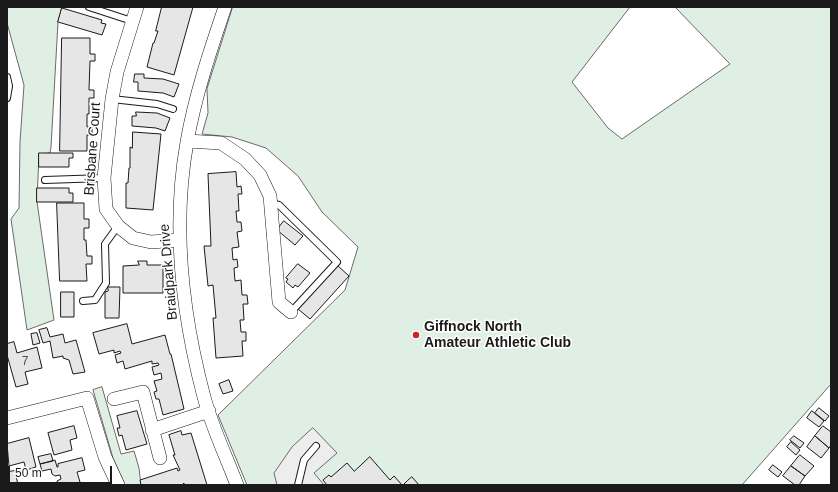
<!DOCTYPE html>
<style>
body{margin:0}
#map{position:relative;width:838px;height:492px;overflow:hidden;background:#fff;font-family:Helvetica,sans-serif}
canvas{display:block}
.frame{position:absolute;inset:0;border:8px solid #1a1a1a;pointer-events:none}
.scale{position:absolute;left:8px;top:466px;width:104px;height:18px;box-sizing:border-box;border:2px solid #1a1a1a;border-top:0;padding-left:5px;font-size:12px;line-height:14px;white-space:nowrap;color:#1a1a1a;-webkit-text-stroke:3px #fff;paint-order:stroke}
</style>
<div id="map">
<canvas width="838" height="492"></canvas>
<div class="frame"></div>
<div class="scale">50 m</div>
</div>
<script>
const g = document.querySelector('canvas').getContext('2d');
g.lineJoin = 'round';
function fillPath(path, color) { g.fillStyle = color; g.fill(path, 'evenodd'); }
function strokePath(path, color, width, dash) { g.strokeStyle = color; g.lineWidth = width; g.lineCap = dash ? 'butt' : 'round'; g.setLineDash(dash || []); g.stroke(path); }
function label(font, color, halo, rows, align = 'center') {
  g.font = font + ' Helvetica,sans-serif'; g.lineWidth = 3; g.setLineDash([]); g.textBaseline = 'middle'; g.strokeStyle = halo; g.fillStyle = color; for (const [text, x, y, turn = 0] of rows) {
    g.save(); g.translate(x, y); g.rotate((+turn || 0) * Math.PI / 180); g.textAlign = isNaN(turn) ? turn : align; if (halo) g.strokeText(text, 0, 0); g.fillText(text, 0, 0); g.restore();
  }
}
const green = new Path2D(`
 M7,7H62L58,22L51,147L50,153L39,154L37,202L54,320L27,330L11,219L19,208L20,142L24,85L7,23Z
 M233,7H630L572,82L608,128L622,139L730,64L675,7H831V384L742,485H247L218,415L345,290L358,247L322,212L298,176L266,148L232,137L202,134L208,113L207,89Z
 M102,387L121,454L134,451L139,468L141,485H125L113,458L93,390Z`);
const parking = new Path2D(`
 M313,428L337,453L314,473L324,485H277L274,473L292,447Z`);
const building = new Path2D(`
 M162,7H193L174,75L147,67L153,43H154L158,31H156Z
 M62,8L102,20L101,23L106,24L102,35L58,22Z
 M62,38H90V54H95V61H90L89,90H94V98H89V114H87V127H92V135H87V151H60Z
 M135,74H144V78L163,79L179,84L174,97L163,93L138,91V82H134Z
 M136,112L157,113L170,118L165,131L156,128L132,126V116H136Z
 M133,132L161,134L153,210L126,208V183H128L129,168H130V147L132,148Z
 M39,153H73V158H69V167H39Z
 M236,172L237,187L241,186L242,194H238L239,211H236L237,222H241L242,231L237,232L239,247L232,248L233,260L237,259L238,267L234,268L235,281L241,280L242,295H247L248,304H243L244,320H240L241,332H246V341H242L243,356L216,358L213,318H216L213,285L208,286L204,246H211L208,174Z
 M37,188H69V193H73V202H37Z
 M57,203H84V219H89V228H84V240H86L87,256H92V264H86L87,281H60Z
 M284,221L303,236L295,245L277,230Z
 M138,261H147V265H163V293H123V266L139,265Z
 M298,264L310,273L298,287L295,285L293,288L286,282L288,279L286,278Z
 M338,266L349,276L310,319L298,309Z
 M108,287H120L119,318H105V292L108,291Z
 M61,292H74V317H61Z
 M127,324L132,344L165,335L170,354H171L184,409L163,415L159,399H156L154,392L157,391L154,381L162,379L161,373L154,375L152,367L159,365L158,363L152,364V361L125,369L123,361L117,363L115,355L121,353L120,351L114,353V350L99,354L93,333Z
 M47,328L50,337L63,334L65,343L76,340L85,372L73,374L69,360L63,358V356L53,358L50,341L43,343L39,330Z
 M37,333L40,343L33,345L31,334Z
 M14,342L17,353L37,347L42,368L25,372L28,384L16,387L7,355V344Z
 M229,380L233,391L223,394L219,384Z
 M819,408L829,416L825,421L815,413Z
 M137,411L147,444L126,450L122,435L119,436L117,428H120L117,416Z
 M812,411L824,421L819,427L807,418Z
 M74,426L77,438L70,440L72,450L54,455L48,433Z
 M823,426L831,432V445L829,448L815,436Z
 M181,431L182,435L191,433L207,485H184V483L182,485H141L140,480L177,468L178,471L180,470L173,455H175L169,435Z
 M794,436L804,443L800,448L790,440Z
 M815,436L829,448L821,458L807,447Z
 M29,438L36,467L26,470L24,462L9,466L7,444Z
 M791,442L800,450L796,455L787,447Z
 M51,454L53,461L40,464L38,457Z
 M800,455L814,466L805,476L791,466Z
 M370,457L390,480L394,476L402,485H327L323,480L329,475L331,477L347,463L354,471Z
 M82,458L85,470L77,472L80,482L70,485H58L57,481L61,479L60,475L55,476L52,474L51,469L42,471L40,464L55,460L57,467H58V464Z
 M773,465L782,472L778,477L769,470Z
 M791,466L805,476L799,485H795L783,476Z
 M15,471L18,485H7V472Z
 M412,477L419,485H403L407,481Z`);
const service = new Path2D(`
 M89,7L132,21
 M7,77L9,86H7
 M7,98L9,86
 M112,99L157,104L173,109
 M45,180L104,178
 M270,203L279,205L337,262L291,312
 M83,301L95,300L106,283L105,244L118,226
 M298,485L304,460L316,446`);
const minor = new Path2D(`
 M137,7L117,72L112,99L104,178L106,209L118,226L133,238L151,242L179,240
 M225,7C210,51 195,96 187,142C172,226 182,314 204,397C212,427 226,456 237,485
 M187,141L221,143L245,159L260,175L270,196L279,302L291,312
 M114,399L143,392L160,458
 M7,418L87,398L105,457L118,485
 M152,430L209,411`);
const markers = [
 [416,335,4,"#c62828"]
];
const numberNames = [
 ["7",25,362]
];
const streetNames = [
 ["Brisbane Court",93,149,-86],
 ["Braidpark Drive",169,272,-95]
];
const poiNames = [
 ["Giffnock North",424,327],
 ["Amateur Athletic Club",424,343]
];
fillPath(green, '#e0efe3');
strokePath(green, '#6a6a6a', 1);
fillPath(parking, '#ededed');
strokePath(parking, '#6a6a6a', 1);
fillPath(building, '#e6e6e6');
strokePath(building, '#1a1a1a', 1);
strokePath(service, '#1a1a1a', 8);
strokePath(minor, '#1a1a1a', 14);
strokePath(service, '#fff', 6);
strokePath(minor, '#fff', 13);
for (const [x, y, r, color] of markers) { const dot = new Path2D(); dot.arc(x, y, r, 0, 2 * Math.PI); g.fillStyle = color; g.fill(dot); strokePath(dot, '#fff', 1.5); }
label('12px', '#4d4d4d', null, numberNames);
label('14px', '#1a1a1a', '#fff', streetNames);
label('bold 14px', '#1a1a1a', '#fff', poiNames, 'left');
</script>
